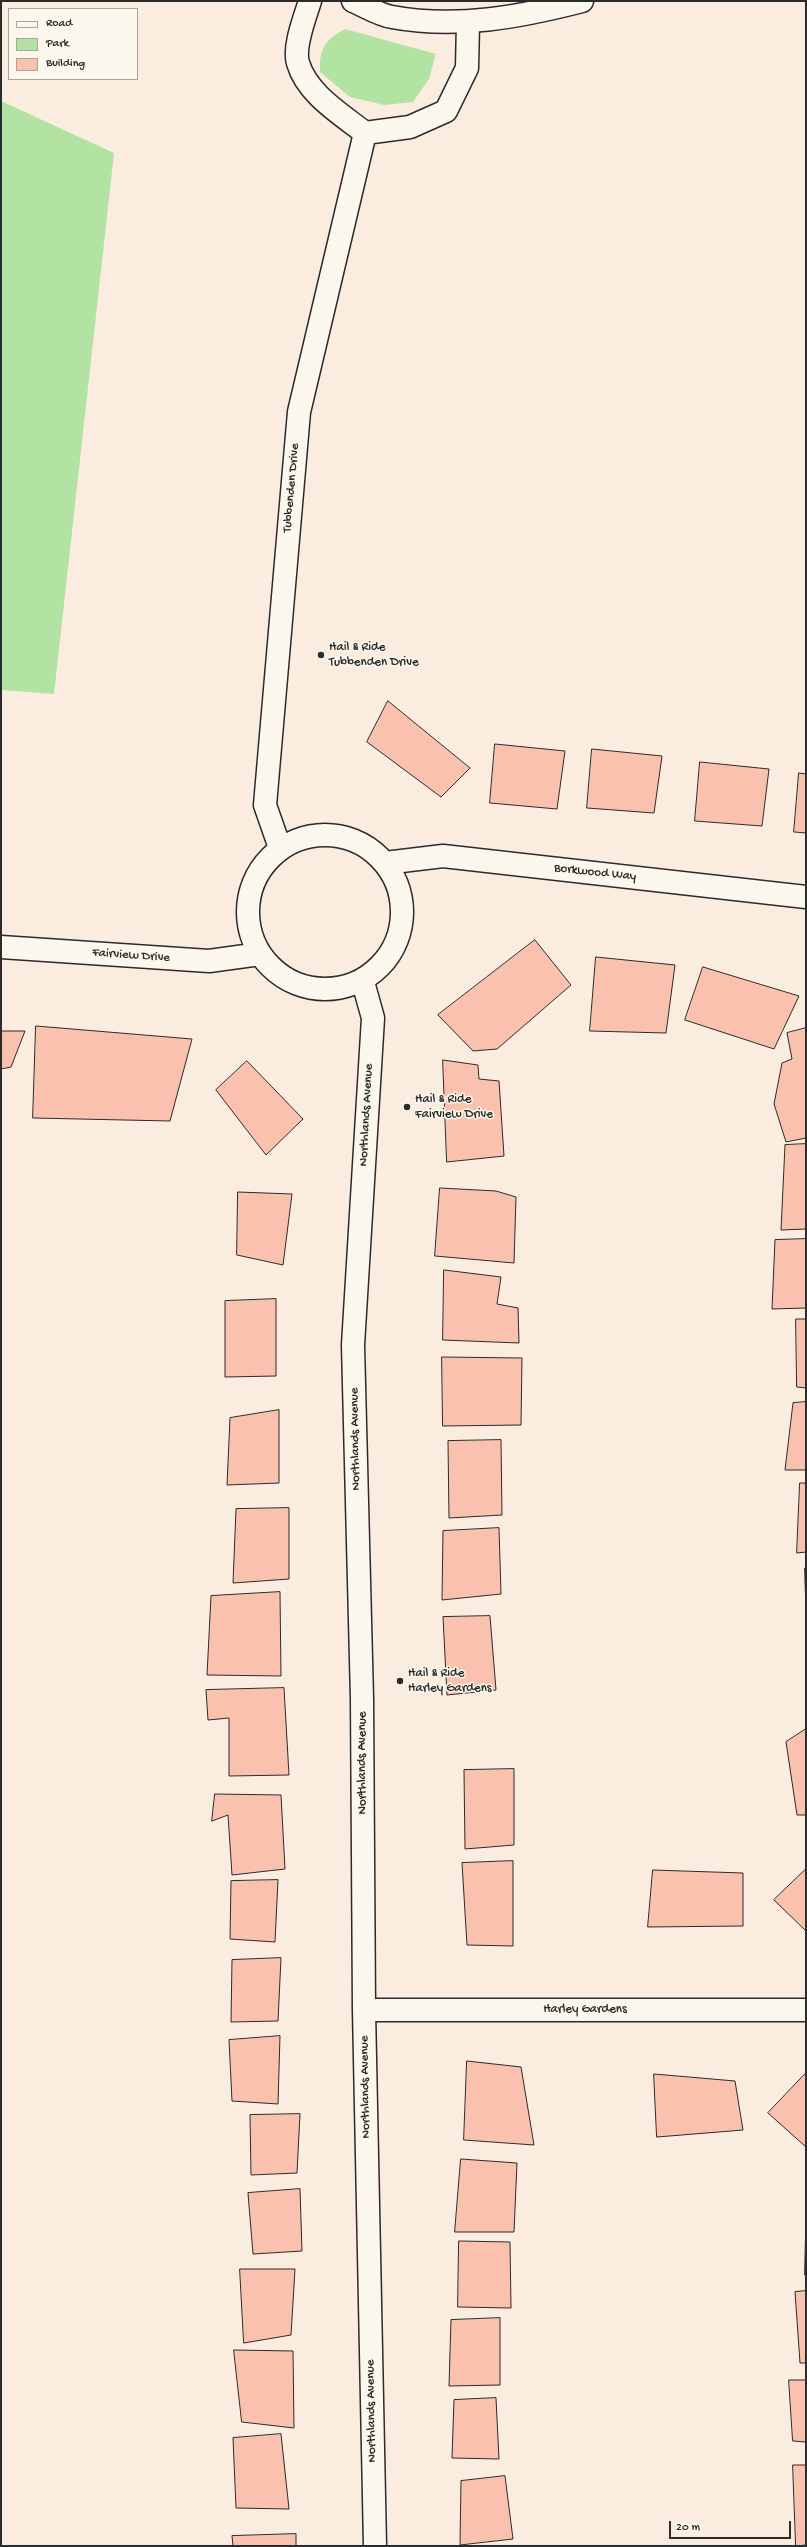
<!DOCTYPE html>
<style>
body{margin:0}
#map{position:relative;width:807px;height:2547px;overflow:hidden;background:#fbece0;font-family:"Gochi Hand",sans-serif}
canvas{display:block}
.frame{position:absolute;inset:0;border:2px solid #2b2b2b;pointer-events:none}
.legend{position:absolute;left:8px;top:8px;width:130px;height:72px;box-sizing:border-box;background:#fbf7ec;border:1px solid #a8a59f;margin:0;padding:5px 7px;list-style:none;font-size:12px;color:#2b2b2b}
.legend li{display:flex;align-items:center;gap:8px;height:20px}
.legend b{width:20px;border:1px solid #a8a59f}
.scale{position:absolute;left:669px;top:2521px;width:122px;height:18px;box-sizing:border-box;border:2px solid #2b2b2b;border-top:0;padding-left:5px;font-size:12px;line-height:14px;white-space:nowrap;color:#2b2b2b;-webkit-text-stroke:3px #fbf7ec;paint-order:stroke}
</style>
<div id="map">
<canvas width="807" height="2547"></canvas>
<div class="frame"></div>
<ul class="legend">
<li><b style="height:5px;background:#fbf7ec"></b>Road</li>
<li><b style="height:11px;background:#b2e3a3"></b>Park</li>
<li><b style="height:11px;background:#fac1af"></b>Building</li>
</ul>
<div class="scale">20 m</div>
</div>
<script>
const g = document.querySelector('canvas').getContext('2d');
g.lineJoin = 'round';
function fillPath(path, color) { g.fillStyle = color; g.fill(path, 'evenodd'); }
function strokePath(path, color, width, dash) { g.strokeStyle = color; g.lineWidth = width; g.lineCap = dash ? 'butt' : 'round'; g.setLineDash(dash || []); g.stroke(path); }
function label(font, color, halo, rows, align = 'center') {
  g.font = font + ' "Gochi Hand",sans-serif'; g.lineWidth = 3; g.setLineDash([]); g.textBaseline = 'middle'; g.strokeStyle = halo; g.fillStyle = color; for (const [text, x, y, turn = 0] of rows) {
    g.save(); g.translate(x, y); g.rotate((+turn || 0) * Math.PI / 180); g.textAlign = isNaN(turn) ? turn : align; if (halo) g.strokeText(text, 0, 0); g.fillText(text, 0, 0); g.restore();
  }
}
const green = new Path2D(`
 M345,29L436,54L429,79L413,102L384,105L350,97L320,72C319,48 325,40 345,29Z
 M1,101L114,153L54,694L1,690Z`);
const building = new Path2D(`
 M388,701L470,768L441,797L367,742Z
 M495,744L565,751L557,809L490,803Z
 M592,749L662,756L654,813L587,808Z
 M700,762L769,769L762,826L695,821Z
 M799,773L806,774V833L794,832Z
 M535,940L571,985L497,1049L473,1051L438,1015Z
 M596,957L675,965L666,1033L590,1031Z
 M703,967L799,996L774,1049L685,1020Z
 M36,1026L192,1039L170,1121L33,1118Z
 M806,1028V1138L786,1142L774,1104L782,1063L792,1059L787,1033Z
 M1,1031H25L11,1067L1,1069Z
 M443,1060L478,1065L479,1079L499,1081L504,1156L447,1162Z
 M247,1061L303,1119L266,1155L216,1090Z
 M806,1144V1229L781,1230L785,1145Z
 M440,1188L496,1191L516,1197L514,1263L435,1256Z
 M238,1192L292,1194L283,1265L237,1255Z
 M806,1239V1308L772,1309L775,1240Z
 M444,1270L501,1277L497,1304L518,1308L519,1343L443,1340Z
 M276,1299V1376L225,1377V1301Z
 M796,1319H806V1388L797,1387Z
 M442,1357L522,1358L521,1425L443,1426Z
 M806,1402V1470H785L793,1403Z
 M279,1410V1483L227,1485L230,1418Z
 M501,1440L502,1515L449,1518L448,1441Z
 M800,1483H806V1552L797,1553Z
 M289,1508V1579L233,1583L236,1509Z
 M499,1528L501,1594L442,1600L443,1531Z
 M805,1568H806V1611Z
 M280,1592L281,1676L207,1675L211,1596Z
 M490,1616L496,1690L447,1695L443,1617Z
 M284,1688L289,1775L229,1776V1718L208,1720L206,1690Z
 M806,1729V1815H797L786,1742Z
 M514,1769V1845L465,1849L464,1770Z
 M215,1794L281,1795L285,1869L232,1875L228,1815L212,1821Z
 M513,1861V1946L467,1945L462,1863Z
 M806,1869V1931L774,1900Z
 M653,1870L743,1873V1926L648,1927Z
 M278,1880L275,1942L230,1939L231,1881Z
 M281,1958L278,2021L231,2022L232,1960Z
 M280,2036L278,2104L232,2101L229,2040Z
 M467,2061L521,2067L534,2145L464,2140Z
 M806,2073V2147L768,2113Z
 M654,2074L735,2081L743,2130L657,2137Z
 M300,2114L297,2173L251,2175L250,2115Z
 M461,2159L517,2163L514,2232H455Z
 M300,2189L302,2251L253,2254L248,2193Z
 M806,2215V2275H805Z
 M459,2241L510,2242L511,2308L458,2307Z
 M240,2269H295L291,2335L244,2343Z
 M806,2291V2363H800L795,2292Z
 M500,2318V2385L449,2386L451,2320Z
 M234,2350L293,2351L294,2428L242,2422Z
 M789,2380H806V2442L793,2441Z
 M496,2398L499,2459L452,2458L454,2400Z
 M281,2434L289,2509L236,2508L233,2438Z
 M793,2465H806V2545L796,2546Z
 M505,2476L513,2539L460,2545L461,2481Z
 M296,2534V2546H233L232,2536Z`);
const street = new Path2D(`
 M310,1C305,17 293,47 298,63C307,94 341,114 365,133L410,127L446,111L467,68L468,23
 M248 912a77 77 0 1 1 154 0a77 77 0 1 1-154 0Z
 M280,848L265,805L299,412L365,133
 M385,863L443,856L806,897
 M1,947L209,961L260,954
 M363,982L373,1018L353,1345L362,1699L364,2010L375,2546
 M364,2010H806`);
const secondary = new Path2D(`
 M353,1C365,6 379,15 392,17C456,29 520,17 582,1`);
const markers = [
 [321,655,4,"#2b2b2b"],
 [407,1107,4,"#2b2b2b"],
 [400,1681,4,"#2b2b2b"]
];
const streetNames = [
 ["Tubbenden Drive",292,488,-85],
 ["Borkwood Way",595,873,6],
 ["Fairview Drive",131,956,4],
 ["Northlands Avenue",367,1115,-87],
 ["Northlands Avenue",356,1439,-91],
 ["Northlands Avenue",363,1763,-90],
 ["Harley Gardens",585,2010],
 ["Northlands Avenue",366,2087,-91],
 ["Northlands Avenue",372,2411,-91]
];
const poiNames = [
 ["Hail & Ride",329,648],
 ["Tubbenden Drive",329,663],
 ["Hail & Ride",415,1100],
 ["Fairview Drive",415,1115],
 ["Hail & Ride",408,1674],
 ["Harley Gardens",408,1689]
];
fillPath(green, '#b2e3a3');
fillPath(building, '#fac1af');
strokePath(building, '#2b2b2b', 1);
strokePath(street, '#2b2b2b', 25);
strokePath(secondary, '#2b2b2b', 25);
strokePath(street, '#fbf7ec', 22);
strokePath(secondary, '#fbf7ec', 22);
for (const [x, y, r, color] of markers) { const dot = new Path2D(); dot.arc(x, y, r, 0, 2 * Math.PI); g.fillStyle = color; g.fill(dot); strokePath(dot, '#fbf7ec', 1.5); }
label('13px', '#2b2b2b', '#fbf7ec', streetNames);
label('13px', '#2b2b2b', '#fbf7ec', poiNames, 'left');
</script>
